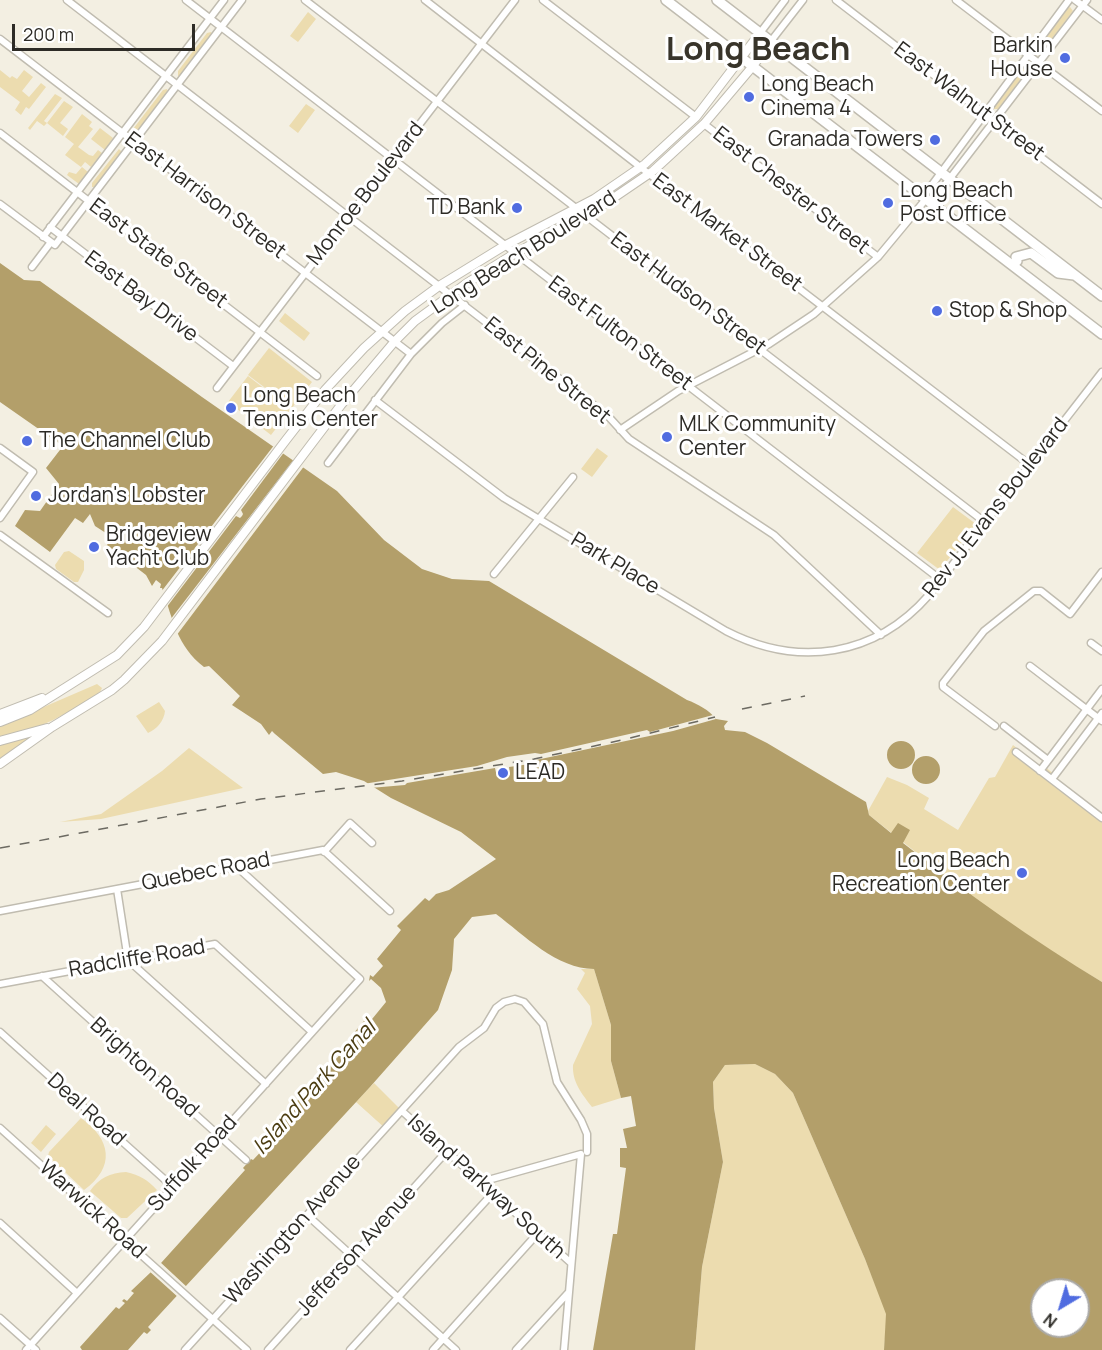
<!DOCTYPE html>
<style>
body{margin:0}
#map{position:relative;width:1102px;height:1350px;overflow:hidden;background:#f3efe2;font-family:Manrope,sans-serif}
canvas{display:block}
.north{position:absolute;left:1030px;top:1278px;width:60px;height:60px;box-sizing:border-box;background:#fff;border:2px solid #abaaa8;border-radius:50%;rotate:218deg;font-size:16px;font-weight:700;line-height:24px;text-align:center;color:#2d2b26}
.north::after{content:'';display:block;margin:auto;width:21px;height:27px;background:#506ce0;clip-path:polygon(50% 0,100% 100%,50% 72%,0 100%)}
.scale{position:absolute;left:12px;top:24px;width:183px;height:27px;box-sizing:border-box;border:3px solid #2d2b26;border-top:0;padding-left:8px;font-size:18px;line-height:21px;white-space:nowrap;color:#2d2b26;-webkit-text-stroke:4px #fff;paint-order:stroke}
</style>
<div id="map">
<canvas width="1102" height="1350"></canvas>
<div class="north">N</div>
<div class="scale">200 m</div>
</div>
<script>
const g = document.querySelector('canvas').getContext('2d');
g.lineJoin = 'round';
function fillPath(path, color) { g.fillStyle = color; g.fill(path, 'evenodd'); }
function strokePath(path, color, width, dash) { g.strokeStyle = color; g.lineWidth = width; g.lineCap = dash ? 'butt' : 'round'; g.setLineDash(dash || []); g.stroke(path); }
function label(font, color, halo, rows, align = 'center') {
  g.font = font + ' Manrope,sans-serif'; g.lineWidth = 6; g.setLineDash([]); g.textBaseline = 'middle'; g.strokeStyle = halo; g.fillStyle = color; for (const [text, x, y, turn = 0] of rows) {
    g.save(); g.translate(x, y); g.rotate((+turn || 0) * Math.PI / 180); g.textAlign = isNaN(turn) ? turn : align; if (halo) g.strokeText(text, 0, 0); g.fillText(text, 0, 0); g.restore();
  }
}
const green = new Path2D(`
 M1070,7L1073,11L1042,52H1038L1037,48L1067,8Z
 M308,12L316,19L298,42L290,36Z
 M211,32L212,34L181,76H178V71L207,33Z
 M1024,65L1028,66L1029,69L998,109H994L993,108Z
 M0,70L10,78L12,76L17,79L24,70L33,77L22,91L29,97L41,83L46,87L29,109L26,107L21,115L15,110L20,102L0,87Z
 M167,89L168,94L138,133H134L133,129L163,90Z
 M55,94L62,98L44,121L47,123L64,101L73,107L60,123L68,129L63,136L47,123L44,126L37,121L30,130L28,128Z
 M306,104L315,110L298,133L289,126Z
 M82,114L92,122L89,126L93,129L78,147L89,155L93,156L98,150L102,153L91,167L85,162L81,167L65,155L74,144L65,137Z
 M100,128L113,138L105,150L91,139Z
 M119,149L122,152L97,187H92V183Z
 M82,167L88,172L79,184L67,175L69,172L76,174Z
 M285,313L310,333L304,341L279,321Z
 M269,348L312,382L292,408L248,375Z
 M248,376L291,409L271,435L228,402Z
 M597,448L608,456L592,477L581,469Z
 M953,507L976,524L940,570L917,553Z
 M69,551L84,561V570L78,582H74L56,569L55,565L64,552Z
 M97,684L102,688L100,692C68,713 39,731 0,737V726L2,725Z
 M159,702L165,711C164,721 157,729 148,733L136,716Z
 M44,731L0,762V744Z
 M1013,745L1042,768L1044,766L1055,775L1053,779L1102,817V982L1065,960L981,904L869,815L868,811L887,777L907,785L929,798L924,809L958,830L989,778L995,777Z
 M189,748L243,788L101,819L60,822L101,814L162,771Z
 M581,969H594L611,1025V1061L621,1098L592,1107C582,1094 572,1082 573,1065L592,1024L590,1006L577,989L585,973Z
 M755,1064L775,1074L793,1093L865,1259L887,1314L884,1350H695L702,1267L723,1162L714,1108L713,1082L725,1065Z
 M374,1083L402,1111L386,1129L356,1102Z
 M81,1118C111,1139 116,1167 84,1190L48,1156L49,1152Z
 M46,1125L56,1134L41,1152L31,1143Z
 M126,1172C140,1175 148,1180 157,1190L127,1218H121L90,1191C99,1178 110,1173 126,1172Z`);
const water = new Path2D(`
 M0,263L24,280L40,281L202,397L337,491L384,540L422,569L452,579L489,581L687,700C698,704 709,710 716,719L728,721L724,726L725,730L745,732L767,743L866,802L869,815L891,833L898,823L910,830L903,843C967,893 1032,940 1102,982V1350H884L886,1314L865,1259L793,1093L775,1074L755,1064L725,1065L713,1082L714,1108L723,1162L702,1267L695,1350H593L613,1234H617L626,1168L620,1167V1148H627L623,1129L636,1126L631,1096L621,1098L611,1061V1025L594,969C557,969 524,935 496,914L472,917L454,939L452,970L438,1010L370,1087L148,1327L151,1330L147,1334L144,1332L128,1350H82L80,1347L116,1307L119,1309L125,1303L122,1301L124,1299L127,1301L134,1293L131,1291L151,1272L152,1273L245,1170L243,1168L251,1159L253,1160L270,1142L268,1139L277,1128L280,1130L287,1123L284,1120L298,1106L295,1103L302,1096L305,1098L307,1095L305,1093L356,1037L353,1034L364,1021L368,1024L386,1002L381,988L371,979L369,981L370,975L373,977L383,966L377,959L401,930L397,926L425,898L429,901L436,894L449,890L496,859L461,832L391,798L364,781L336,772L323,774L275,734L272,731L269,735L261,724L232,705L240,696L209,666L204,667C177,646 173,620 162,588H160L161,584L156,580L152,586L146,575L107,545L112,537L95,526L90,514L83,523L75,518L50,552L15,526L25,510L40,511L59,484L46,468L63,446L0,402ZM1042,1290H1078V1326H1042Z
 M887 755a14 14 0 1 1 28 0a14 14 0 1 1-28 0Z
 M912 770a14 14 0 1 1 28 0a14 14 0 1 1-28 0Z`);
const pier = new Path2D(`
 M275,444L285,451L241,510L243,514L242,516L240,518L236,516L166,608L161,592Z
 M295,458L305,465L176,636L170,620Z
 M713,715L716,719L673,731L536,760L537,763L509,767L510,775L497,777L495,768L407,783L405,785L370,788L363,784L477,766L507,757L535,753L541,754L647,730L650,732Z
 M159,1261L188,1288L179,1298L148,1270L152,1269Z`);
const minor = new Path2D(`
 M67,0L608,416L629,439L774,535L881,635
 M186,0L941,580
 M305,0L986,523
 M425,0L657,180L1030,465
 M543,0L696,117
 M836,0L1102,204
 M956,0L1102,111
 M1075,0L1102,20
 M760,33L785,0
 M0,39L411,354
 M771,41L803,0
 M704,124L878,257
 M0,133L317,376
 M923,197L1069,0
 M931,203L1087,0
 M0,204L55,245L242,0
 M50,227L233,366
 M43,237L224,0
 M32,267L51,242
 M217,388L515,0
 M375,400L504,498L726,631C798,668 875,657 929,595L1102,372
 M620,430L678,391L769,344L814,314L878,257L926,199
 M0,448L33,472L0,518
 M328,463L411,354L442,323L465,305
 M0,535L108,613
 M494,574L573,477
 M1091,643L1102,651
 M1030,666L1102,721
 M995,726L943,687V683L984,631L1034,591H1041L1070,614L1102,572
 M1004,726L1048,760
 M1016,752L1102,818
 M1040,771L1102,689
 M1052,779L1102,713
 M324,852L350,823L372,843
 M117,889L128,960L266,1084
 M0,911L323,850L390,911
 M42,976L246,1160
 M0,984L215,944L312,1032
 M0,1032L173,1187
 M402,1111L571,1263
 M0,1128L247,1350
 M481,1182L581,1154L564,1350
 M307,1215L456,1350
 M0,1223L77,1293
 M0,1318L36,1350
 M26,1350L360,979L237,867
 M185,1350L459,1047L484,1028L496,1008L504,1002L515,999L524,1002L543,1024L557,1082L581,1120L587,1134V1152
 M268,1350L447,1151
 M350,1350L493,1193
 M433,1350L538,1233
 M516,1350L568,1293`);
const major = new Path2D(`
 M0,714L42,698
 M0,722L30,710L117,655L144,627L286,440L325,390L364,348L405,311L439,286L504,246L594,199L645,164L696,117L760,33
 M0,741L47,728
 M0,764L52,727L112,690L124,680L162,641L341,405L395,341L415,321L467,283L514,254L606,203L653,171L704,124L753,66L771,41`);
const highway = new Path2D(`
 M666,0L1102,334
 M717,0L1102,296
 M1012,265L1017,261L1016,257L1031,253L1058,273L1074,275`);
const rail = new Path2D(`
 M742,709L805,696
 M0,848L261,799L402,781L534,759L622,740L715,717`);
const markers = [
 [1065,58,6,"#506ce0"],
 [749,97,6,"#506ce0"],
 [935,140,6,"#506ce0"],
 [888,203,6,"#506ce0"],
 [517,208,6,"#506ce0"],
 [937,311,6,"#506ce0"],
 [231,408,6,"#506ce0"],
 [667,437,6,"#506ce0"],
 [27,441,6,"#506ce0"],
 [36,496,6,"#506ce0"],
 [94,547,6,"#506ce0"],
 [503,773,6,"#506ce0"],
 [1022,873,6,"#506ce0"]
];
const poiNames = [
 ["Barkin",1053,46,"right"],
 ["House",1053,70,"right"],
 ["Long Beach",761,85],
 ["Cinema 4",761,109],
 ["Granada Towers",923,140,"right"],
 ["Long Beach",900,191],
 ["Post Office",900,215],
 ["TD Bank",505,208,"right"],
 ["Stop & Shop",949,311],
 ["Long Beach",243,396],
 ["Tennis Center",243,420],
 ["MLK Community",679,425],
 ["Center",679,449],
 ["The Channel Club",39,441],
 ["Jordan's Lobster",48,496],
 ["Bridgeview",106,535],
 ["Yacht Club",106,559],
 ["LEAD",515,773],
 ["Long Beach",1010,861,"right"],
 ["Recreation Center",1010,885,"right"]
];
const streetNames = [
 ["East Walnut Street",969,102,37],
 ["East Chester Street",791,191,38],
 ["Monroe Boulevard",366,194,-52],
 ["East Harrison Street",205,196,37],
 ["East Market Street",727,233,37],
 ["Long Beach Boulevard",524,253,-32],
 ["East State Street",158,254,37],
 ["East Hudson Street",688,294,37],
 ["East Bay Drive",141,297,37],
 ["East Fulton Street",620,334,37],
 ["East Pine Street",547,371,39],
 ["Rev JJ Evans Boulevard",996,508,-52],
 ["Park Place",615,564,31],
 ["Quebec Road",206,872,-11],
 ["Radcliffe Road",137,959,-10],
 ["Brighton Road",144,1068,42],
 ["Deal Road",86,1110,42],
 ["Suffolk Road",193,1164,-48],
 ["Island Parkway South",486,1187,42],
 ["Warwick Road",92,1210,42],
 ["Washington Avenue",293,1230,-48],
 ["Jefferson Avenue",357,1251,-48]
];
const waterNames = [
 ["Island Park Canal",315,1088,-48]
];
const townNames = [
 ["Long Beach",758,51]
];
fillPath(green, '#ecdcaf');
fillPath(water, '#b39f6a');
fillPath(pier, '#f3efe2');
strokePath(minor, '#c0bcb0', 9);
strokePath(major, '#c0bcb0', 10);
strokePath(highway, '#c0bcb0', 12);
strokePath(minor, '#fff', 6);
strokePath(major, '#fff', 8);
strokePath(highway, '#fff', 9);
strokePath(rail, '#6c6a62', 1.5, [10, 10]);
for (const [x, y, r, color] of markers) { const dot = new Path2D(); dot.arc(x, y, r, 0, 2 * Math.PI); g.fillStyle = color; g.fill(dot); strokePath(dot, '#fff', 2); }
label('21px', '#2d2b26', '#fff', poiNames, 'left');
label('21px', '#2d2b26', '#fff', streetNames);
label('italic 22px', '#4b3c11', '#fff', waterNames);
label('bold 33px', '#38342a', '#fff', townNames);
</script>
